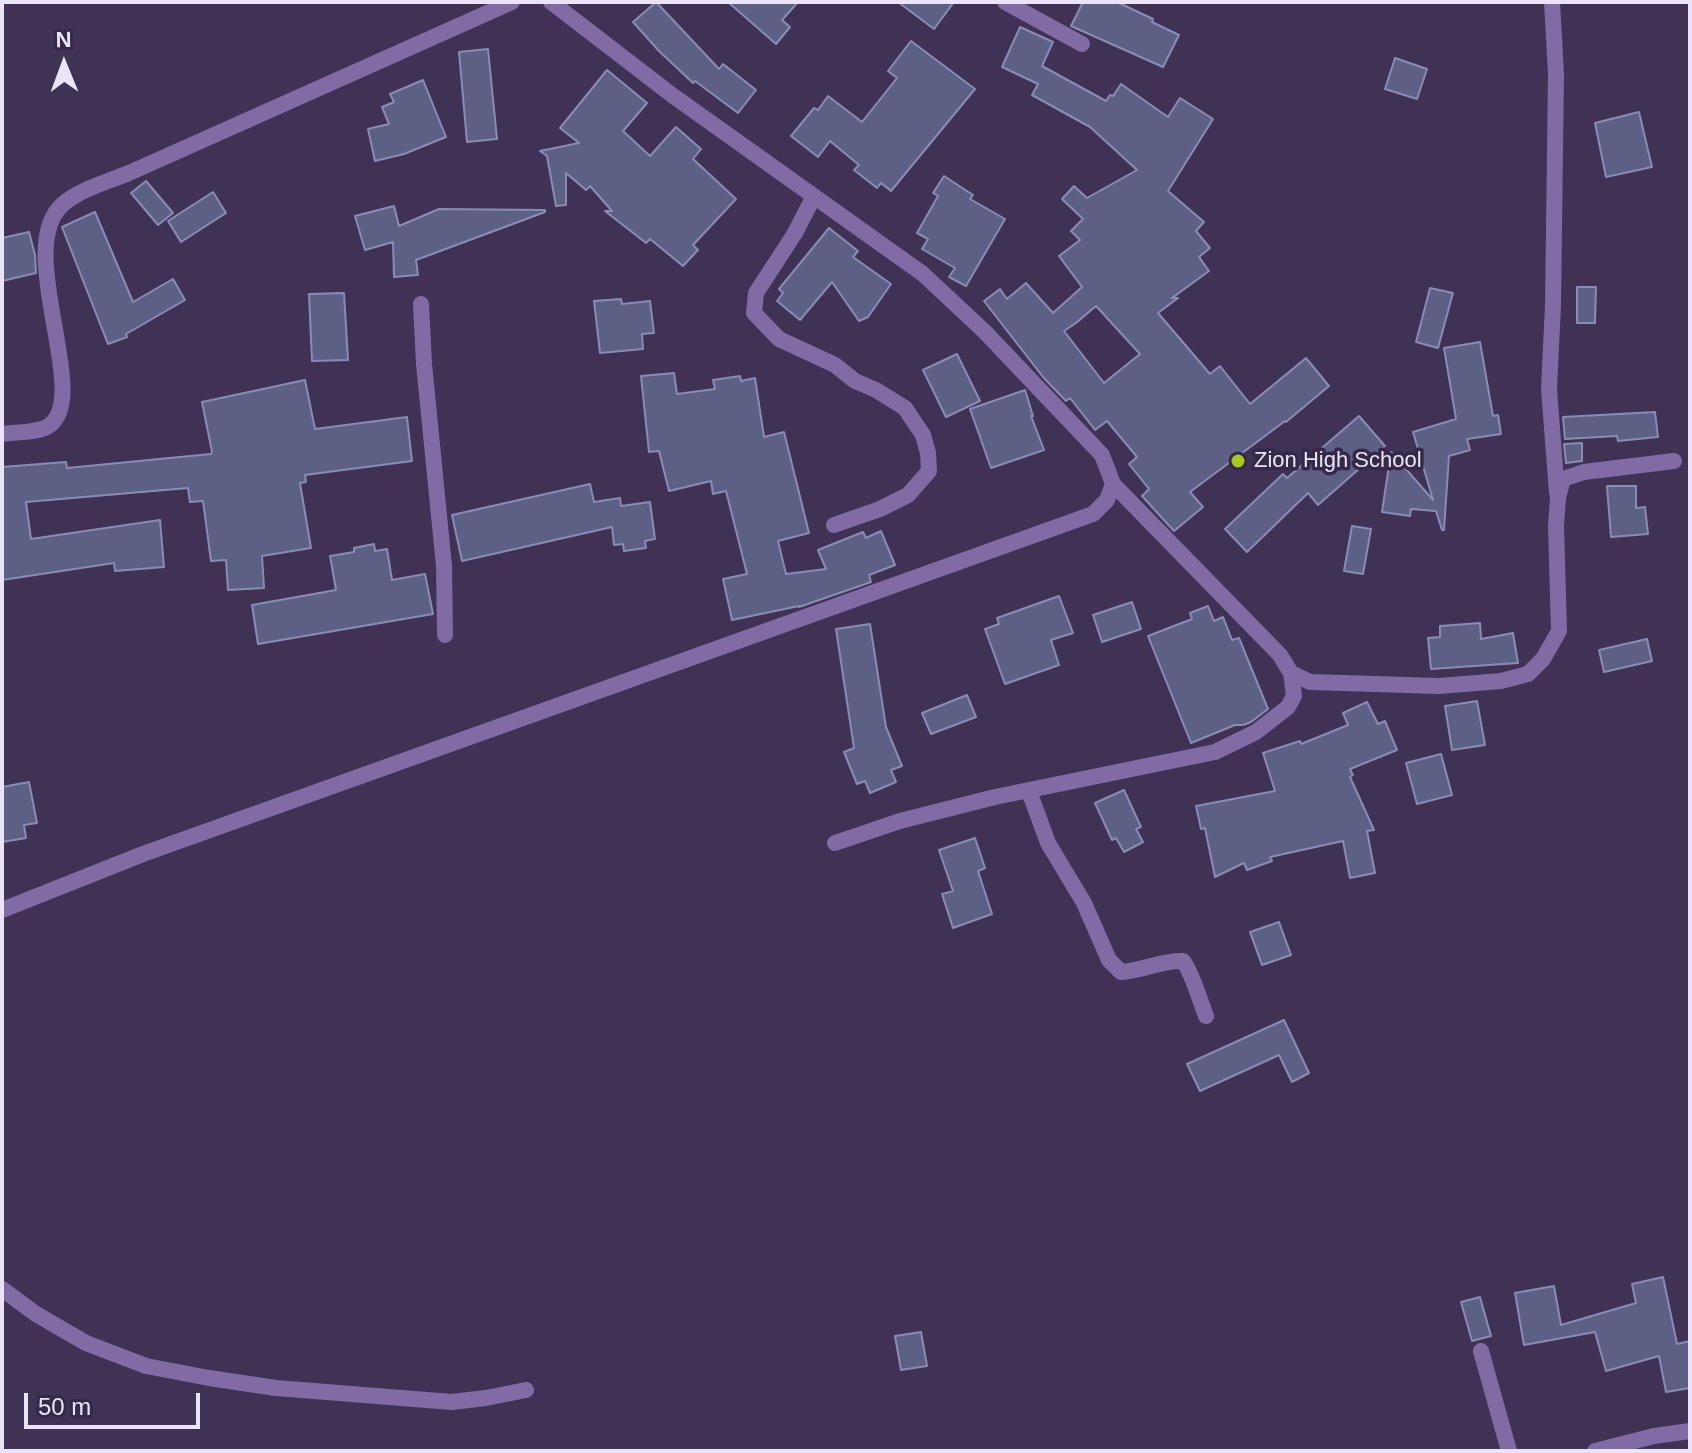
<!DOCTYPE html>
<style>
body{margin:0}
#map{position:relative;width:1692px;height:1453px;overflow:hidden;background:#3f3254;font-family:Helvetica,sans-serif}
canvas{display:block}
.frame{position:absolute;inset:0;border:4px solid #ebe4f9;pointer-events:none}
.north{position:absolute;left:24px;top:24px;width:80px;height:80px;-webkit-text-stroke:6px #352849;paint-order:stroke;rotate:359deg;font-size:22px;font-weight:700;line-height:32px;text-align:center;color:#ebe4f9}
.north::after{content:'';display:block;margin:auto;width:28px;height:36px;background:#ebe4f9;clip-path:polygon(50% 0,100% 100%,50% 72%,0 100%)}
.scale{position:absolute;left:24px;top:1393px;width:176px;height:36px;box-sizing:border-box;border:4px solid #ebe4f9;border-top:0;padding-left:10px;font-size:24px;line-height:28px;white-space:nowrap;color:#ebe4f9;-webkit-text-stroke:6px #352849;paint-order:stroke}
</style>
<div id="map">
<canvas width="1692" height="1453"></canvas>
<div class="frame"></div>
<div class="north">N</div>
<div class="scale">50 m</div>
</div>
<script>
const g = document.querySelector('canvas').getContext('2d');
g.lineJoin = 'round';
function fillPath(path, color) { g.fillStyle = color; g.fill(path, 'evenodd'); }
function strokePath(path, color, width, dash) { g.strokeStyle = color; g.lineWidth = width; g.lineCap = dash ? 'butt' : 'round'; g.setLineDash(dash || []); g.stroke(path); }
function label(font, color, halo, rows, align = 'center') {
  g.font = font + ' Helvetica,sans-serif'; g.lineWidth = 7; g.setLineDash([]); g.textBaseline = 'middle'; g.strokeStyle = halo; g.fillStyle = color; for (const [text, x, y, turn = 0] of rows) {
    g.save(); g.translate(x, y); g.rotate((+turn || 0) * Math.PI / 180); g.textAlign = isNaN(turn) ? turn : align; if (halo) g.strokeText(text, 0, 0); g.fillText(text, 0, 0); g.restore();
  }
}
const building = new Path2D(`
 M656,2L719,69L723,64L756,90L738,113L695,81L693,83L659,51L633,22Z
 M728,2H798L782,20L790,27L776,44Z
 M898,2H954L934,29Z
 M1083,2H1117L1153,19L1152,22L1179,35L1163,67L1071,26Z
 M1020,27L1053,42L1042,66L1106,101L1110,95L1113,96L1121,84L1168,117L1180,98L1213,119L1168,191L1204,222L1196,231L1210,248L1199,257L1209,271L1172,298H1178L1158,313L1210,374L1220,366L1250,404L1306,358L1329,386L1286,422L1285,421L1190,492L1203,507L1174,531L1142,496L1149,489L1129,464L1137,457L1107,421L1095,430L1070,398L1066,401L1043,377L984,301L1000,289L1007,299L1026,283L1053,313L1082,287L1059,256L1080,240L1071,231L1083,219L1062,199L1074,186L1087,198L1137,170L1090,127L1032,95L1038,84L1002,67ZM1096,306L1140,354L1104,383L1064,331L1076,323Z
 M911,41L975,89L891,191L881,183L877,188L854,170L859,165L830,141L818,157L791,136L814,108L818,110L828,96L862,122L897,78L888,71Z
 M488,49L497,139L467,142L459,52Z
 M1395,58L1427,69L1417,99L1385,89Z
 M607,70L647,103L623,131L650,156L676,127L701,149L693,159L736,199L693,245L698,250L683,266L650,239L646,243L605,211H612L590,186L586,190L566,173V205L556,206L547,156L540,151L579,143L560,128Z
 M423,80L446,137L404,154L375,161L368,129L389,124L382,107L394,102L390,94Z
 M1639,112L1652,167L1606,177L1595,123Z
 M944,176L973,195L970,199L1005,219L966,286L949,277L955,268L922,249L928,239L917,233L938,196L933,193Z
 M146,181L173,213L158,225L131,193Z
 M213,192L226,213L181,242L168,221Z
 M394,206L399,226L439,209L545,210V212L416,260L418,275L394,277L393,242L365,250L355,216Z
 M95,212L133,302L173,279L185,300L126,334L127,337L108,344L62,227Z
 M829,228L858,251L853,257L891,284L868,317L859,321L832,282L800,320L777,301L783,293L779,289Z
 M29,232L35,255L36,273L2,281V238Z
 M1577,287H1596L1595,323H1577Z
 M1430,288L1453,293L1438,348L1416,342Z
 M344,293L348,360L312,361L309,294Z
 M621,299L622,304L650,301L654,333L642,334L643,349L600,353L594,301Z
 M1480,342L1493,416L1498,415L1501,434L1467,439L1470,450L1449,456L1444,530H1442L1436,511L1411,509L1410,516L1382,512L1391,452L1433,500L1413,432L1456,419L1444,348Z
 M957,354L980,401L946,417L923,370Z
 M674,373L677,394L715,389L713,380L740,376L741,381L755,378L764,437L784,432L809,533L778,541L786,574L826,569L818,550L863,532L866,538L881,531L895,565L869,575L871,582L799,607V606L732,620L723,579L747,574L726,491L713,494L711,481L669,491L659,451L649,452L641,376Z
 M305,380L315,429L407,417L412,461L305,475L306,482L300,483L311,548L262,556L264,588L228,590L226,560L211,561L203,501L190,502L188,488L26,502L31,539L160,520L164,567L115,571L114,563L2,580V467L66,462L67,468L211,454L212,452L202,402Z
 M1025,390L1033,416H1031L1044,450L991,468L970,409Z
 M1655,412L1658,437L1618,441L1617,436L1565,439L1563,417Z
 M1359,416L1385,446L1318,505L1308,493L1247,552L1225,529L1283,474L1287,478Z
 M1582,443V461L1566,463L1564,444Z
 M590,484L594,502L620,498L621,506L650,502L655,539L645,541L646,548L624,551L623,544L614,545L612,527L462,561L452,515Z
 M1607,486H1636V508L1645,507L1648,534L1611,537Z
 M1352,526L1371,529L1363,574L1344,571Z
 M374,544L375,551L387,549L392,580L425,574L433,614L258,644L252,605L336,590L330,556L354,552V548Z
 M1059,596L1073,633L1051,640L1059,665L1005,684L985,629L999,624L997,618Z
 M1132,602L1141,629L1102,642L1093,615Z
 M1208,606L1214,621L1223,617L1232,640L1239,638L1268,709L1251,722L1243,725H1235L1191,743L1148,636L1192,619L1190,613Z
 M1480,623L1481,639L1513,633L1518,663L1431,669L1428,638L1440,637V626Z
 M870,624L886,727L902,766L891,770L896,782L870,793L865,781L857,784L844,752L854,748L836,629Z
 M1647,639L1652,661L1604,672L1599,650Z
 M967,695L976,717L931,734L922,713Z
 M1477,701L1485,745L1452,750L1445,706Z
 M1367,702L1378,724L1385,721L1397,750L1350,769L1353,775L1350,777L1374,830L1367,831L1375,873L1350,878L1343,841L1270,857L1272,861L1247,870L1244,863L1215,877L1205,828L1201,829L1196,806L1275,791L1263,753L1300,741L1301,744L1348,725L1343,713Z
 M1441,754L1452,795L1417,804L1406,763Z
 M29,782L37,823L24,825L26,838L2,842V787Z
 M1124,790L1141,827L1136,829L1143,842L1124,852L1116,838L1112,840L1095,803Z
 M975,838L985,868L978,871L992,914L953,928L942,894L953,891L939,850Z
 M1279,922L1291,955L1262,965L1250,932Z
 M1284,1020L1309,1073L1292,1082L1279,1055L1200,1091L1187,1064Z
 M1663,1277L1677,1344L1690,1341V1388L1666,1392L1659,1356L1606,1371L1595,1332L1524,1345L1515,1293L1554,1286L1561,1325L1636,1303L1632,1284Z
 M1480,1297L1491,1336L1472,1341L1461,1302Z
 M921,1332L927,1366L901,1370L895,1336Z`);
const minor = new Path2D(`
 M1005,2L1082,44
 M1552,2L1556,74L1553,305L1549,389L1557,493
 M814,196L795,233L756,293L754,313L779,339L835,365L855,381L876,390L905,408L923,435L928,453L929,471L908,495L880,509L834,525
 M421,304L424,364L444,566L445,635
 M2,434C15,432 32,433 45,428C97,405 12,251 62,205C80,189 107,182 129,173L512,2
 M1291,673L1310,682L1439,686L1501,681L1528,674L1543,659L1559,631L1556,526L1558,498L1563,479L1584,472L1674,461
 M1029,791L1048,843L1084,903L1109,960L1121,972C1142,971 1162,960 1183,961C1192,972 1200,1001 1206,1016
 M835,843L900,821L995,797L1215,752L1256,732L1288,707L1294,696L1291,673L1280,655L1113,484
 M2,910L143,854L1093,514L1107,500L1113,484L1102,455L984,331L923,274L672,95L551,2
 M2,1289L36,1314L86,1343L146,1366L209,1378L276,1388L452,1402L486,1398L526,1390
 M1481,1351L1509,1451
 M1595,1451L1654,1436L1690,1431`);
const markers = [
 [1238,461,8,"#a7c81e"]
];
const poiNames = [
 ["Zion High School",1254,461]
];
fillPath(building, '#5d6085');
strokePath(building, '#898cb4', 2);
strokePath(minor, '#806ba4', 16);
for (const [x, y, r, color] of markers) { const dot = new Path2D(); dot.arc(x, y, r, 0, 2 * Math.PI); g.fillStyle = color; g.fill(dot); strokePath(dot, '#352849', 3); }
label('22px', '#ebe4f9', '#352849', poiNames, 'left');
</script>
